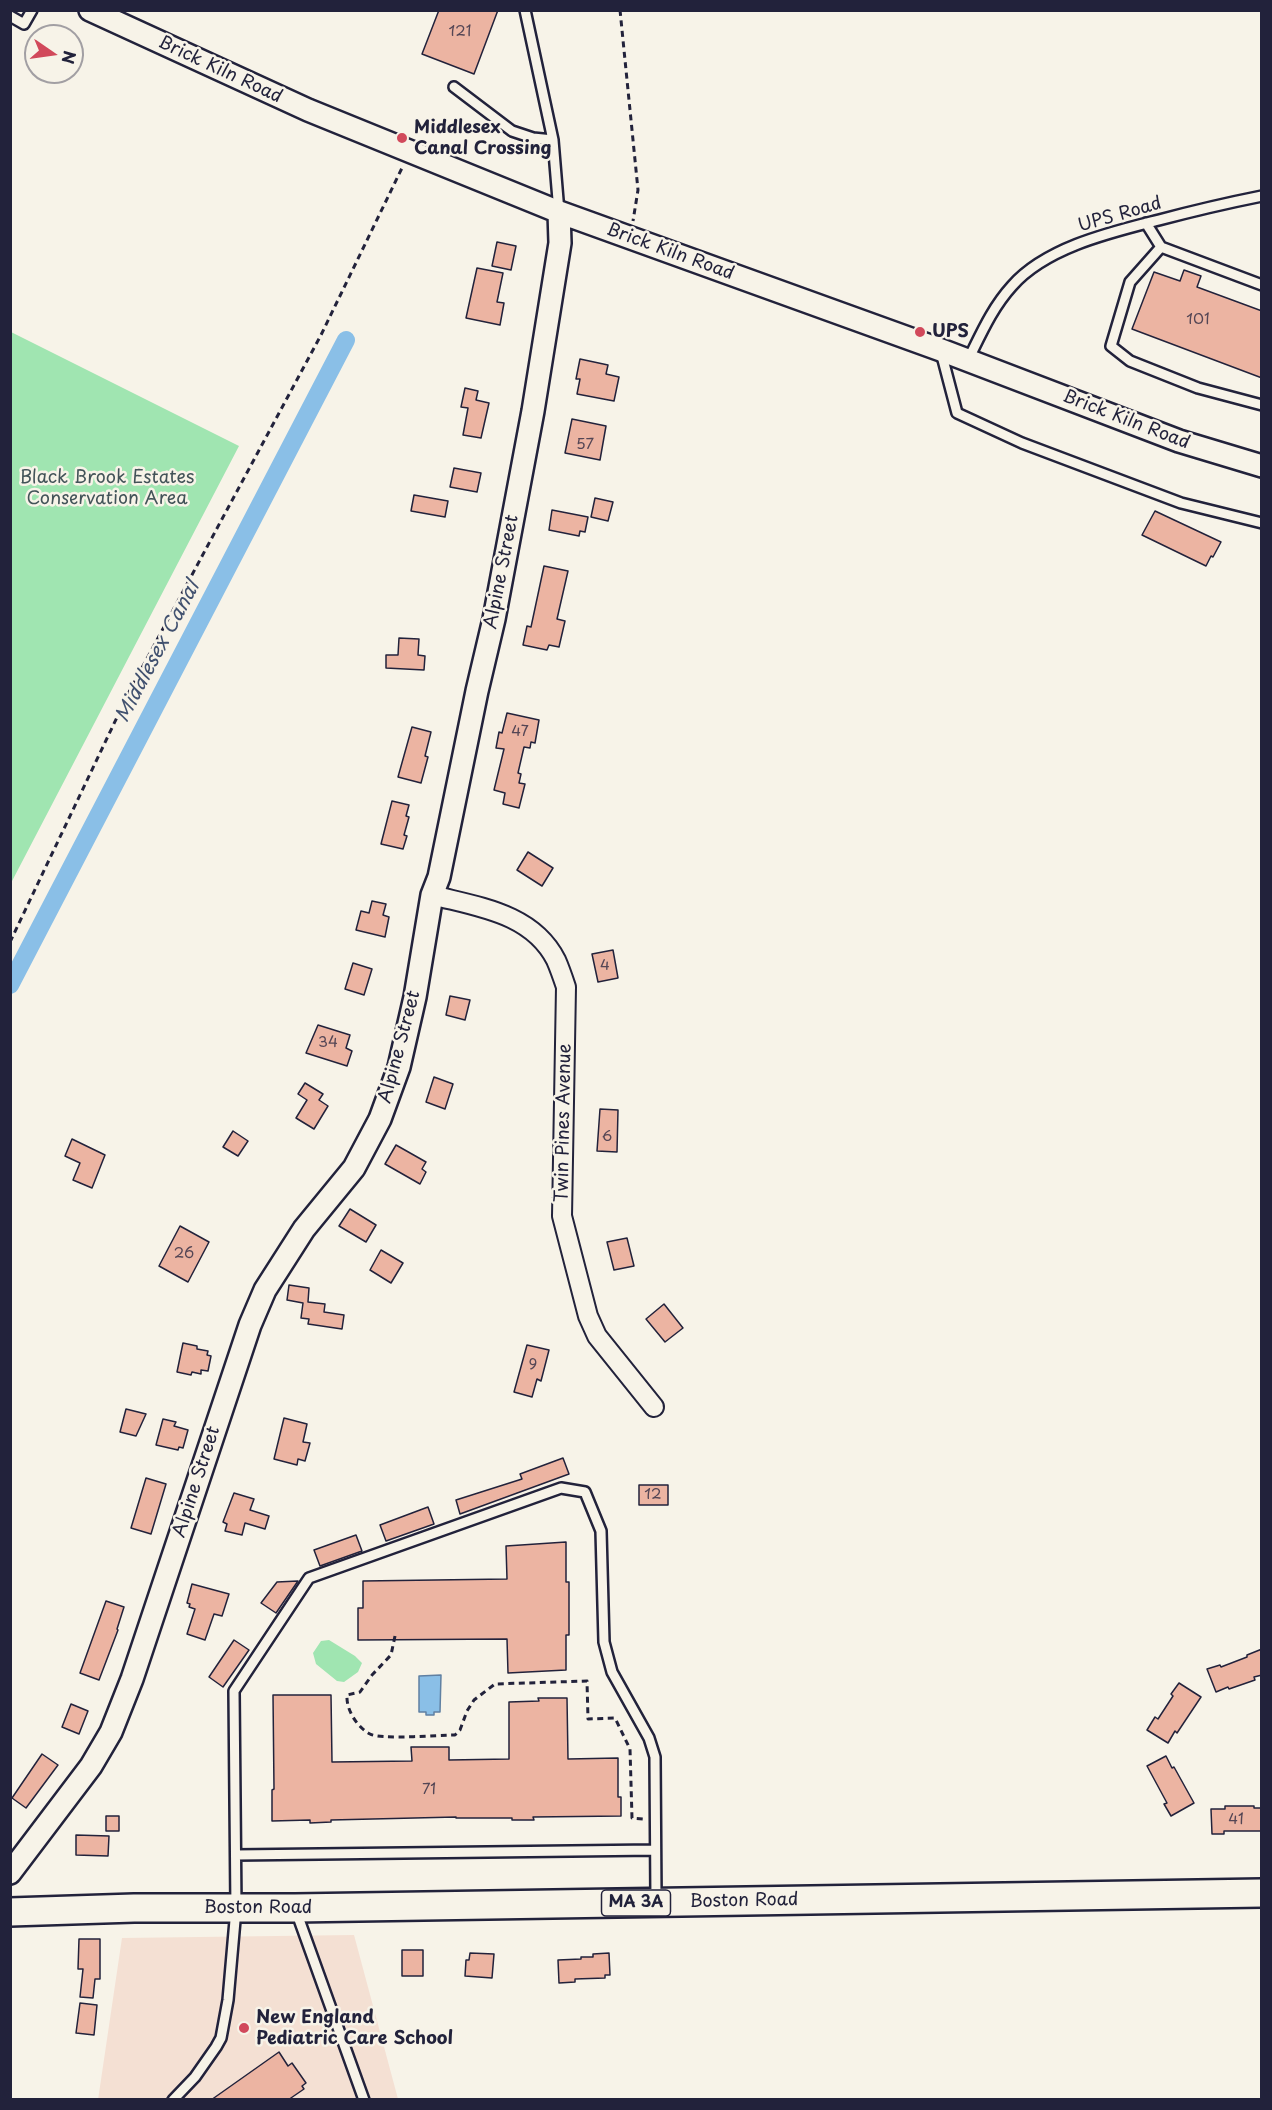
<!DOCTYPE html>
<style>
body{margin:0}
#map{position:relative;width:1272px;height:2110px;overflow:hidden;background:#f7f3e8;font-family:"Playpen Sans",sans-serif}
canvas{display:block}
.frame{position:absolute;inset:0;border:12px solid #22223b;pointer-events:none}
.north{position:absolute;left:24px;top:24px;width:60px;height:60px;box-sizing:border-box;background:#f7f3e8;border:2px solid #a29fa3;border-radius:50%;rotate:103deg;font-size:16px;font-weight:700;line-height:24px;text-align:center;color:#22223b}
.north::after{content:'';display:block;margin:auto;width:21px;height:27px;background:#d1495b;clip-path:polygon(50% 0,100% 100%,50% 72%,0 100%)}
</style>
<div id="map">
<canvas width="1272" height="2110"></canvas>
<div class="frame"></div>
<div class="north">N</div>
</div>
<script>
const g = document.querySelector('canvas').getContext('2d');
g.lineJoin = 'round';
function fillPath(path, color) { g.fillStyle = color; g.fill(path, 'evenodd'); }
function strokePath(path, color, width, dash) { g.strokeStyle = color; g.lineWidth = width; g.lineCap = dash ? 'butt' : 'round'; g.setLineDash(dash || []); g.stroke(path); }
function label(font, color, halo, rows, align = 'center') {
  g.font = font + ' "Playpen Sans",sans-serif'; g.lineWidth = 5; g.setLineDash([]); g.textBaseline = 'middle'; g.strokeStyle = halo; g.fillStyle = color; for (const [text, x, y, turn = 0] of rows) {
    g.save(); g.translate(x, y); g.rotate((+turn || 0) * Math.PI / 180); g.textAlign = isNaN(turn) ? turn : align; if (halo) g.strokeText(text, 0, 0); g.fillText(text, 0, 0); g.restore();
  }
}
const built = new Path2D(`
 M354,1935L398,2099L98,2100L122,1938Z`);
const green = new Path2D(`
 M11,332L239,446L11,883Z
 M329,1640L355,1656L362,1663L358,1672L344,1682L337,1681L316,1664L313,1653L321,1641Z`);
const water = new Path2D(`
 M441,1675L440,1712H434V1715H426V1712H419V1676Z`);
const canal = new Path2D(`
 M10,985L346,340`);
const building = new Path2D(`
 M439,10H498L474,74L422,54Z
 M497,242L516,246L511,270L492,266Z
 M477,268L503,273L497,302L504,303L500,325L466,318Z
 M1184,270L1201,276L1197,287L1262,311V378L1132,329L1154,272L1180,281Z
 M580,359L608,365L606,374L619,377L614,401L577,394L580,379H576Z
 M465,388L478,391L476,400L489,403L481,438L463,435L468,408L461,407Z
 M572,419L606,426L600,460L565,453Z
 M454,468L481,473L477,492L450,487Z
 M414,495L448,501L445,517L411,511Z
 M595,498L613,502L608,521L591,517Z
 M552,510L588,517L585,532L580,531L579,536L549,530Z
 M1155,511L1221,542L1213,557L1211,556L1206,566L1142,535Z
 M544,566L568,571L557,619L565,621L559,647L549,645L547,650L523,645L527,626L531,627Z
 M399,638L419,639L418,655L425,656L424,670L386,668V655H398Z
 M507,713L539,720L535,743L531,742L530,748L524,747L518,773L521,774L519,783L525,784L519,808L503,804L505,793L494,790L504,749L496,748L499,732L502,733Z
 M412,727L431,732L425,756L428,757L421,783L398,777Z
 M392,801L409,805L406,816L409,817L404,835L407,836L403,849L381,844Z
 M528,852L553,868L542,886L517,870Z
 M372,901L386,904L383,915L389,917L385,937L356,930L361,911L369,913Z
 M613,950L618,978L598,982L592,954Z
 M353,963L372,969L364,995L345,989Z
 M450,996L470,1000L465,1020L446,1015Z
 M318,1025L350,1035L346,1048L352,1051L347,1066L306,1053Z
 M434,1077L453,1084L445,1109L426,1102Z
 M305,1083L323,1094L319,1100L328,1106L314,1129L296,1118L307,1100L298,1094Z
 M600,1109L618,1110L617,1152L597,1151Z
 M233,1131L248,1141L238,1156L223,1147Z
 M72,1139L105,1155L92,1188L73,1180L80,1163L65,1156Z
 M396,1145L426,1162L422,1169L426,1172L420,1184L385,1164Z
 M350,1209L376,1225L366,1242L339,1226Z
 M180,1226L209,1242L188,1282L159,1266Z
 M627,1238L634,1266L614,1270L607,1242Z
 M381,1250L403,1263L391,1283L370,1270Z
 M289,1285L309,1288L308,1302L325,1304L324,1312L344,1315L342,1329L308,1324L309,1319L301,1318L303,1303L287,1300Z
 M664,1304L683,1328L665,1342L646,1319Z
 M183,1343L197,1346V1349L208,1351L207,1355L211,1356L208,1371L201,1370V1374L192,1372L191,1375L177,1372Z
 M527,1345L549,1350L541,1381L537,1379L532,1397L514,1392Z
 M126,1409L146,1414L136,1436L120,1432Z
 M284,1418L307,1424L303,1442L310,1443L305,1461L298,1459L297,1465L274,1459Z
 M163,1419L176,1422L174,1426L188,1430L183,1448L179,1447L178,1450L156,1445Z
 M563,1458L569,1474L460,1514L456,1500L522,1479L520,1474Z
 M146,1478L166,1484L151,1534L131,1528Z
 M639,1485H668V1505H639Z
 M234,1493L254,1499L250,1510L269,1516L265,1529L245,1523L242,1535L225,1531L227,1524L223,1522Z
 M428,1507L434,1524L386,1541L380,1525Z
 M356,1535L362,1551L320,1566L314,1550Z
 M566,1542V1582H569V1635H566V1670L508,1673L507,1639L358,1640V1608H363V1581L507,1579L506,1546Z
 M298,1581L276,1613L261,1603L277,1582Z
 M192,1584L229,1594L222,1616L214,1614L205,1640L187,1634L195,1609L189,1607L190,1604L187,1603Z
 M106,1601L124,1607L117,1629L118,1630L99,1680L80,1673Z
 M234,1640L249,1650L223,1687L209,1677Z
 M1262,1649V1675L1254,1677L1255,1680L1229,1689L1228,1687L1216,1692L1207,1669L1220,1665L1221,1667L1247,1657V1655Z
 M1179,1683L1201,1697L1177,1733L1175,1731L1168,1743L1147,1730L1155,1717L1158,1719L1173,1696L1171,1694Z
 M273,1695H331L332,1762L412,1761L411,1747H449V1760L509,1759V1702L539,1701L538,1698H567L568,1759L618,1758V1797H621V1816L533,1817L534,1820H512V1818H456V1817L331,1820V1822L310,1823V1820L272,1821V1790L274,1789Z
 M71,1704L88,1711L79,1734L62,1727Z
 M42,1754L58,1765L26,1808L12,1798Z
 M1166,1756L1172,1768L1174,1767L1194,1803L1171,1816L1164,1804L1167,1803L1147,1766Z
 M1225,1806H1254V1808H1262V1831H1224V1834H1212L1211,1809H1225Z
 M106,1816H119V1831H106Z
 M76,1835L109,1836L108,1856L76,1855Z
 M79,1939H100V1979H95L93,1998L80,1997L83,1969H78Z
 M402,1950H423V1976H402Z
 M470,1953L494,1954L492,1978L465,1976L466,1960H469Z
 M609,1953L610,1975H605V1978L575,1979V1982L559,1983L558,1960L581,1959V1957H593V1954Z
 M80,2003L97,2005L94,2035L76,2033Z
 M279,2052L288,2066L292,2063L306,2083L302,2086L304,2089L288,2100H211Z`);
const path = new Path2D(`
 M620,10L638,190L633,221
 M10,942L130,690L321,335L402,168
 M395,1636L391,1655L372,1675L360,1692L347,1695C346,1710 357,1727 370,1734C381,1740 440,1735 455,1735L460,1730L467,1711L474,1700L495,1684L587,1681L588,1719L615,1718L630,1749L632,1818L644,1819`);
const service = new Path2D(`
 M525,10L553,140L559,212
 M10,16L24,24L32,10
 M454,87L512,131L533,138L553,140
 M1146,223L1161,247L1130,282L1111,346L1130,361L1198,388L1262,405
 M1161,247L1262,285
 M941,352L957,413L1022,443L1181,503L1262,523
 M968,360C981,334 992,308 1012,286C1046,247 1112,232 1159,220C1193,211 1227,203 1262,196
 M236,1855L655,1850
 M296,1911L364,2100
 M173,2100L195,2077L216,2047L221,2038L228,2000L236,1909L234,1691L309,1578L561,1488L585,1492L601,1531L604,1642L612,1672L649,1738L655,1757L656,1899`);
const minor = new Path2D(`
 M432,895C478,907 532,913 556,960C560,969 563,978 566,987L562,1216L588,1316L597,1336L654,1407`);
const tertiary = new Path2D(`
 M90,10L308,110L559,212L941,350L1179,441L1262,466
 M10,1873L91,1766L111,1732L132,1679L250,1325L265,1290L304,1229L354,1168L380,1119L399,1067L415,997L432,895L439,877L477,691L494,619L533,411L560,243L559,212`);
const primary = new Path2D(`
 M10,1912L134,1908H295L1262,1893`);
const markers = [
 [402,138,6,"#d1495b"],
 [920,332,6,"#d1495b"],
 [244,2028,6,"#d1495b"]
];
const numberNames = [
 ["121",460,32],
 ["101",1198,320],
 ["57",585,445],
 ["47",520,732],
 ["4",605,966],
 ["34",328,1043],
 ["6",607,1137],
 ["26",184,1254],
 ["9",533,1365],
 ["12",653,1495],
 ["71",429,1790],
 ["41",1236,1820]
];
const shields = [
 [636,1903,69]
];
const shieldNames = [
 ["MA 3A",636,1903]
];
const streetNames = [
 ["Brick Kiln Road",220,70,25],
 ["UPS Road",1120,215,-16],
 ["Brick Kiln Road",670,252,20],
 ["Brick Kiln Road",1126,420,21],
 ["Alpine Street",502,572,-79],
 ["Alpine Street",400,1047,-75],
 ["Twin Pines Avenue",564,1123,-89],
 ["Alpine Street",197,1482,-72],
 ["Boston Road",744,1901,-1],
 ["Boston Road",258,1908]
];
const poiNames = [
 ["Middlesex",414,128],
 ["Canal Crossing",414,149],
 ["UPS",932,332],
 ["New England",256,2018],
 ["Pediatric Care School",256,2039]
];
const parkNames = [
 ["Black Brook Estates",107,478],
 ["Conservation Area",107,499]
];
const waterNames = [
 ["Middlesex Canal",158,652,-62]
];
fillPath(built, '#f4e0d3');
fillPath(green, '#a0e5b1');
fillPath(water, '#8abfe7');
strokePath(water, '#6080a2', 1.5);
strokePath(canal, '#8abfe7', 18);
fillPath(building, '#ecb4a2');
strokePath(building, '#22223b', 1.5);
strokePath(service, '#22223b', 14);
strokePath(minor, '#22223b', 22);
strokePath(tertiary, '#22223b', 26);
strokePath(primary, '#22223b', 32);
strokePath(path, '#22223b', 3, [6, 4.5]);
strokePath(service, '#f7f3e8', 9);
strokePath(minor, '#f7f3e8', 18);
strokePath(tertiary, '#f7f3e8', 21);
strokePath(primary, '#f7f3e8', 27);
for (const [x, y, r, color] of markers) { const dot = new Path2D(); dot.arc(x, y, r, 0, 2 * Math.PI); g.fillStyle = color; g.fill(dot); strokePath(dot, '#f7f3e8', 2); }
label('15px', '#544655', null, numberNames);
for (const [x, y, w] of shields) { const box = new Path2D(); box.roundRect(x - w / 2, y - 13, w, 26, 4.5); g.fillStyle = '#f7f3e8'; g.fill(box); strokePath(box, '#22223b', 1.5); }
label('bold 16px', '#22223b', null, shieldNames);
label('18px', '#22223b', '#f7f3e8', streetNames);
label('bold 18px', '#22223b', '#f7f3e8', poiNames, 'left');
label('18px', '#425358', '#f7f3e8', parkNames);
label('italic 20px', '#41516f', '#f7f3e8', waterNames);
</script>
